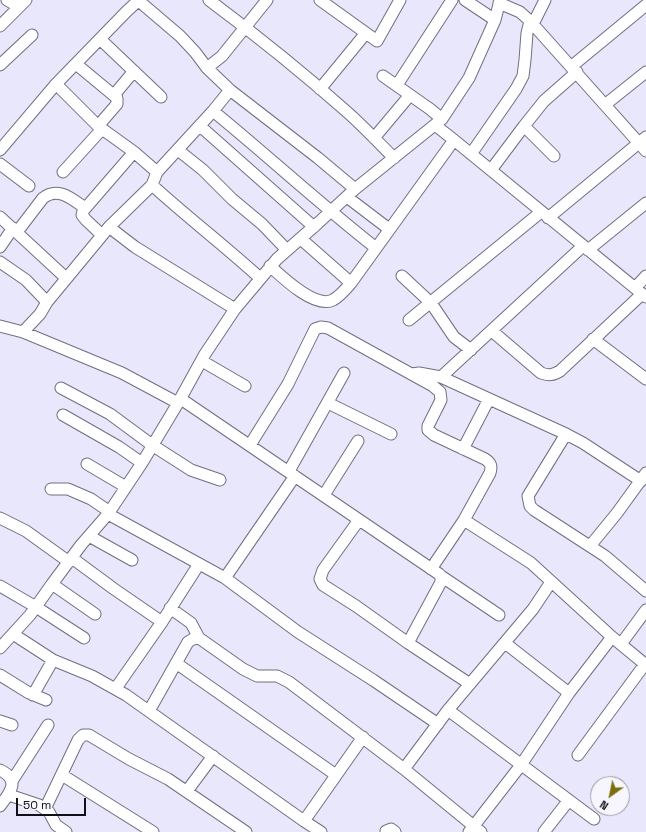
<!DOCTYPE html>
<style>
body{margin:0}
#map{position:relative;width:646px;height:832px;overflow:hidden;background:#e9e7fb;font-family:"Space Grotesk",sans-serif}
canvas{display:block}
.north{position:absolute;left:590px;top:776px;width:40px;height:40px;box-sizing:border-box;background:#f7f6fe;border:1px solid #9b9aa1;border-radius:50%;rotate:213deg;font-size:11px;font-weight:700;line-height:16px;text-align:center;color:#101016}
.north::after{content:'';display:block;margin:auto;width:14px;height:18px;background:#7d6e0b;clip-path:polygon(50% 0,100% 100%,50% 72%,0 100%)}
.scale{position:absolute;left:16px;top:798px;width:70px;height:18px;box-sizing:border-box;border:2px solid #101016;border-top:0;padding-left:5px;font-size:12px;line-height:14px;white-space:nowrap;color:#101016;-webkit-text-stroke:3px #f7f6fe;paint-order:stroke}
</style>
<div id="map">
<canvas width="646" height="832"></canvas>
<div class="north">N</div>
<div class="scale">50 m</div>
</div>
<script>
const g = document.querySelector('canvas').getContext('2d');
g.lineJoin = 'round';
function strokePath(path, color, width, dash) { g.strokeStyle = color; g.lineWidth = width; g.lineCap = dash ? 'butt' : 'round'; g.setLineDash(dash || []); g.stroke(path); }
const minor = new Path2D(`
 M7,0L19,7
 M209,0C256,35 302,72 346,111C363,126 378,142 394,158
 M320,0L377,41L400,0
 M465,0L495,20
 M139,1L180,36L195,52L207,68L230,90L318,158L355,189
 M499,3L520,12L530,21L646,151
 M533,24L545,0
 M0,26L26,0
 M100,39L161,97
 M76,64L117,98V104L98,126
 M0,65L32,35
 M572,66L646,5
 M207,68L222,56L267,0
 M383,76L430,109L442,119
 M56,84L98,126L134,152L157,172
 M397,85L452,0
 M320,89L366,33
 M114,95L134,71
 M606,104L646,72
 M213,111C268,156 320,204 376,248
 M435,125L454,140L646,297
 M200,126L314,227
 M524,126L554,156
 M374,138L410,95
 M0,150L56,84L127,11L139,0
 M178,150L203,170L232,199L262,224L287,250
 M471,154L516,89L523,76L525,60L527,33L530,21
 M0,164L29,186
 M491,170L524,126L544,101L577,72
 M63,172L102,129
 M152,185C187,217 225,246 260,278
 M347,197L389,229
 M0,217L66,278
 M548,218L646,137
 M109,227L135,247L235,309
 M17,232L43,198C58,186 72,199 85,208
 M102,235L86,220L82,215L83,211L134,152
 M301,239L351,283
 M0,247L13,228
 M588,250L646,203
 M0,262L26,280L47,302
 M270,266C283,278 315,309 333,300C340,296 346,289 351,283L454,140
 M402,276L431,303L454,337L471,350
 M635,288L646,276
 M409,320L541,212
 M0,326L23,332L122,373L178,403
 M492,331L541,373C549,376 553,375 560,371L642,294
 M23,332L40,314L47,302L109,227L152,185L157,172L213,111L230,90
 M593,339L646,379
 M202,361L245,386
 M412,374L419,373L441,377L566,434L583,443L641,481
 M441,377L583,246
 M61,388L110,414L152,445L191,470L220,480
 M181,399L439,574L441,576V582L408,643L470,684
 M328,403L391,434
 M63,415L119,447L142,463
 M566,434L528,496L530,506L534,510L605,556L646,591
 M250,445L288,384L315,329L321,327L328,328L433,386L440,392L441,400L428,426V430L434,435L485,459C491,463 492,466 490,473L464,520L431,569
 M463,449L489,399
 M87,464L126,487
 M289,471L344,373
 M51,489H68L91,499L110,512
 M324,495L358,441
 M108,514L225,578L298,632L373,680L438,724
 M0,518L26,531L69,562
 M359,520L323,570L320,579L323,585L356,606L408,643
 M464,520L531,563L612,637L646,665
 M89,536L132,560
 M590,546L617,513L646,473
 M72,558L114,589L162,622
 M441,576L499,615
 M225,578L295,476
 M52,584L95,614
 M0,586L36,607L84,638
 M170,608L191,623L199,638
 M13,634L53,660L92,676L126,695L304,821L321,832
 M505,643L569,693
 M621,644L646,610
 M0,648L30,615L52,584L81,545L108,514L142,463L178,403L205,354L235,309L277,259L318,223L355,189L442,119L469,78L495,20L500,0
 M176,663L336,775
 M0,675L29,693L46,700
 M116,688L162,622L199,564
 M33,695L53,660
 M448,710L594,819
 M149,711L188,642L193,639L199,638L243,669L257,676H277L289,682L404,769L481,832
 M0,721L12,725
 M578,755L645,664
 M404,769L448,710L533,609L551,582
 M0,770C21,780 10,793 0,806
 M62,775L153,832
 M12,781L48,725
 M187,791L213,756
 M9,795L39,805L49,812L56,825L66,832
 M45,809L78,740L83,735H89L129,759L168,779L246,832
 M304,821L363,737
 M386,831L391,829L395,832
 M469,832L521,765L569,693L612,637
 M544,832L569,800`);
strokePath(minor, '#716e80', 13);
strokePath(minor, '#fff', 11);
</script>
